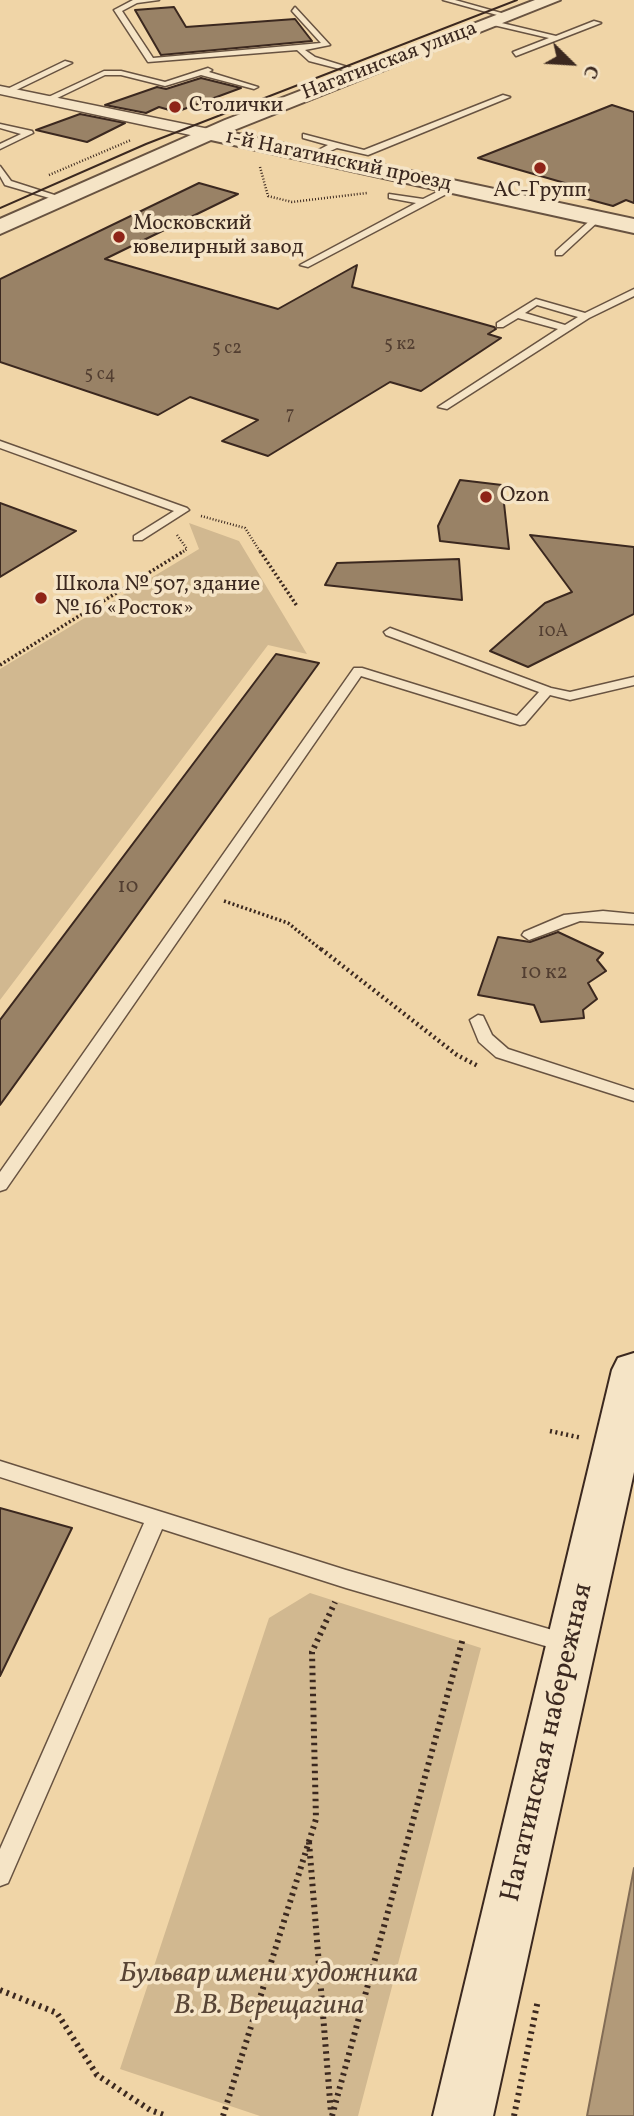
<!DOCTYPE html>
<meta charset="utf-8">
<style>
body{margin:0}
#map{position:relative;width:634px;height:2116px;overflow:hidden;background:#f0d5a7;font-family:Vollkorn,serif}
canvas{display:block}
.north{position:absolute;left:536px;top:28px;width:70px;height:70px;-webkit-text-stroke:5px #f5e4c6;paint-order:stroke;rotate:114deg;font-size:19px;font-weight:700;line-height:28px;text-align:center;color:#3b281f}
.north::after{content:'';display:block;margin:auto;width:24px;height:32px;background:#3b281f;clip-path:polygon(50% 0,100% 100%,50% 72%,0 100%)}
</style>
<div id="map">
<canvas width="634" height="2116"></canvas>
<div class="north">С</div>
</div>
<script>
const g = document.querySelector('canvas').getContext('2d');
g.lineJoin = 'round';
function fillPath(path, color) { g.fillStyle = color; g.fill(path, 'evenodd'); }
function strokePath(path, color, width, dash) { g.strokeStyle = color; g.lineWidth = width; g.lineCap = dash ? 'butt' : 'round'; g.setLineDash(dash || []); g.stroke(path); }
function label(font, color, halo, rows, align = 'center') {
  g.font = font + ' Vollkorn,serif'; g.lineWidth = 7; g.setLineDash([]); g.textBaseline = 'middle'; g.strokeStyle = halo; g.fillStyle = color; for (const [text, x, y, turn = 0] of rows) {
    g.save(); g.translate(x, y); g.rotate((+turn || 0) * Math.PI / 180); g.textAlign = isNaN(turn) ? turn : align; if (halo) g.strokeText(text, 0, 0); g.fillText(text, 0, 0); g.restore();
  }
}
const green = new Path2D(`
 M189,523L239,541L307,654L268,645L0,1000V669L199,549Z
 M310,1593L481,1648L358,2116H260L120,2069L269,1618Z`);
const water = new Path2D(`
 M634,1868V2116H587Z`);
const building = new Path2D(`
 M174,7L186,27L295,19L312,41L161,55L135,10Z
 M201,78L241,88L176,112L159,107L146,113L105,105L157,87L166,89Z
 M612,105L634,112V203L626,200L613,206L576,196L589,190L478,158Z
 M80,114L125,123L87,142L36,130Z
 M199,183L238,194L105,259L278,309L357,265L352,287L494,327L496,329L488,334L501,338L421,391L390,382L268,456L222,441L258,420L190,397L158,415L0,362V279Z
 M460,480L502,485L509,549L440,541L438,526Z
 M0,503L76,531L0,577Z
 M530,535L634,547V614L528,667L490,651L545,603L572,592Z
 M459,559L462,600L325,585L337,563Z
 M276,654L319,663L0,1105V1020Z
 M558,932L603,953L597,960L606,971L588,983L597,999L583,1010L584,1018L541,1022L534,1005L478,995L498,937L530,942Z
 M0,1508L72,1528L0,1676Z`);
const pathFar3 = new Path2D(`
 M260,167L268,196L292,202L367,193
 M49,175L131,140
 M201,516L245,528L261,553
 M177,535L187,549L181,553`);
const pathFar2 = new Path2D(`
 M260,551L297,606
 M0,665L184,551
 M224,901L288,923L323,951`);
const pathFar1 = new Path2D(`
 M321,949L457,1055L478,1066
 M550,1431L582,1438`);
const path = new Path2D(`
 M309,1842L331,2113
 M0,1990L57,2013L97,2075L150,2110L167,2116
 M223,2116L316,1819L312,1652L335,1602
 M332,2116L463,1638
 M514,2116L538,2000`);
const service = new Path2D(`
 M133,0H159L137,3L122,11L153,58L321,43L292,11L295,7L330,45L305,50L315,57L367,73L363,75L309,61L297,50L148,62L114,10Z
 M443,0H455L512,16L508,18Z
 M489,20L556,36L594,21L601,23L516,56L513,52L549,38L489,24Z
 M65,61L72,63L10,93L3,91Z
 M208,68L212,70L209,72L258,87L254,89L201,75L165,86L121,75H105L49,102L42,100L104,71H121L165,82Z
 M503,95L510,97L368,155L337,148L312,159L305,157L328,145L303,138V134L364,150Z
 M0,124L32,131L33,133L0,149V144L21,134L0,128Z
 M0,166L11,181L67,199L63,202L5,185L0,176Z
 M451,185L454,186V190L308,267L300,265L416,203L389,198V194L423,199Z
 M595,216L602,218L562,255H556V251Z
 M634,289V296L589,318L447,409L438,407L558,329L518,318L503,327H497V323L536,299L585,313ZM537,305L578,317L565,325L525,313Z
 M0,441L187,508L189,510L142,540H134V536L174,511L0,448Z
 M390,628L551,688L570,692L634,677V685L570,700L550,695L525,724L520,725L361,676L6,1189L0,1191V1172L354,668H362L517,716L539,692L386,635L384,632Z
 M603,911L634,914V924L580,921L529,940L522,935L524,932L564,915Z
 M478,1015L483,1016L492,1035L508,1049L634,1090V1101L496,1057L479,1042L470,1020Z
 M0,1461L346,1570L566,1634L573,1637L576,1643L573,1649L566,1652L346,1588L162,1529L8,1883L0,1886V1849L144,1523L0,1477Z`);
const minor = new Path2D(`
 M0,86L209,129L217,134L209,139L0,94Z`);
const tertiary = new Path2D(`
 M535,0H560L229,132L634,219V233L211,140L0,234V219L225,120Z`);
const secondary = new Path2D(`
 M634,1353V1472L493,2116H433L612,1370L618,1358Z`);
const tram = new Path2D(`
 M0,208L146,144L517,0`);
const markers = [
 [175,107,7,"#8f2418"],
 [540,168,7,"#8f2418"],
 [119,237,7,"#8f2418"],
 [486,497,7,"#8f2418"],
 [41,598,7,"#8f2418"]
];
const farNumbernames = [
 ["5 к2",400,346],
 ["5 с2",227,350],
 ["5 с4",100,376],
 ["7",290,416],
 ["10А",553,633]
];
const farStreetnames = [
 ["Нагатинская улица",390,62,-21],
 ["1-й Нагатинский проезд",338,162,12]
];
const farPoinames = [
 ["Столички",189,107],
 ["АС-Групп",540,192,"center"],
 ["Московский",133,225],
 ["ювелирный завод",133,249],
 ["Ozon",500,497],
 ["Школа № 507, здание",55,586],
 ["№ 16 «Росток»",55,610]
];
const numberNames = [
 ["10",128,888],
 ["10 к2",544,974]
];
const nearStreetnames = [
 ["Нагатинская набережная",549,1743,-77]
];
const nearParknames = [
 ["Бульвар имени художника",269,1976],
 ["В. В. Верещагина",269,2008]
];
fillPath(green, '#d1b890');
fillPath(water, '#b29a79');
strokePath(water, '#826c55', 2);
fillPath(building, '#998266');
strokePath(building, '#3b281f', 2);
strokePath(service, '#685341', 3);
strokePath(minor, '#685341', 3);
strokePath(tertiary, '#685341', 4);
strokePath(secondary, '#3b281f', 4);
strokePath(pathFar3, '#3b281f', 2.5, [1, 2]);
strokePath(pathFar2, '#3b281f', 3.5, [2, 2.5]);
strokePath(pathFar1, '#3b281f', 4.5, [2, 3.5]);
strokePath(path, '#3b281f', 6, [2.5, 4.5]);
fillPath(service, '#f5e4c6');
fillPath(minor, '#f5e4c6');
fillPath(tertiary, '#f5e4c6');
fillPath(secondary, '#f5e4c6');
strokePath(tram, '#3b281f', 2);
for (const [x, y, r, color] of markers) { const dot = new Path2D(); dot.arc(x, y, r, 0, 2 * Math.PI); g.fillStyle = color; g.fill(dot); strokePath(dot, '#f5e4c6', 2.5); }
label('18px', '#523e31', null, farNumbernames);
label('21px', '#3b281f', '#f5e4c6', farStreetnames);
label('21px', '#3b281f', '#f5e4c6', farPoinames, 'left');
label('21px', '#523e31', null, numberNames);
label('28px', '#3b281f', '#f5e4c6', nearStreetnames);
label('italic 28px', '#594536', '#f5e4c6', nearParknames);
</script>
